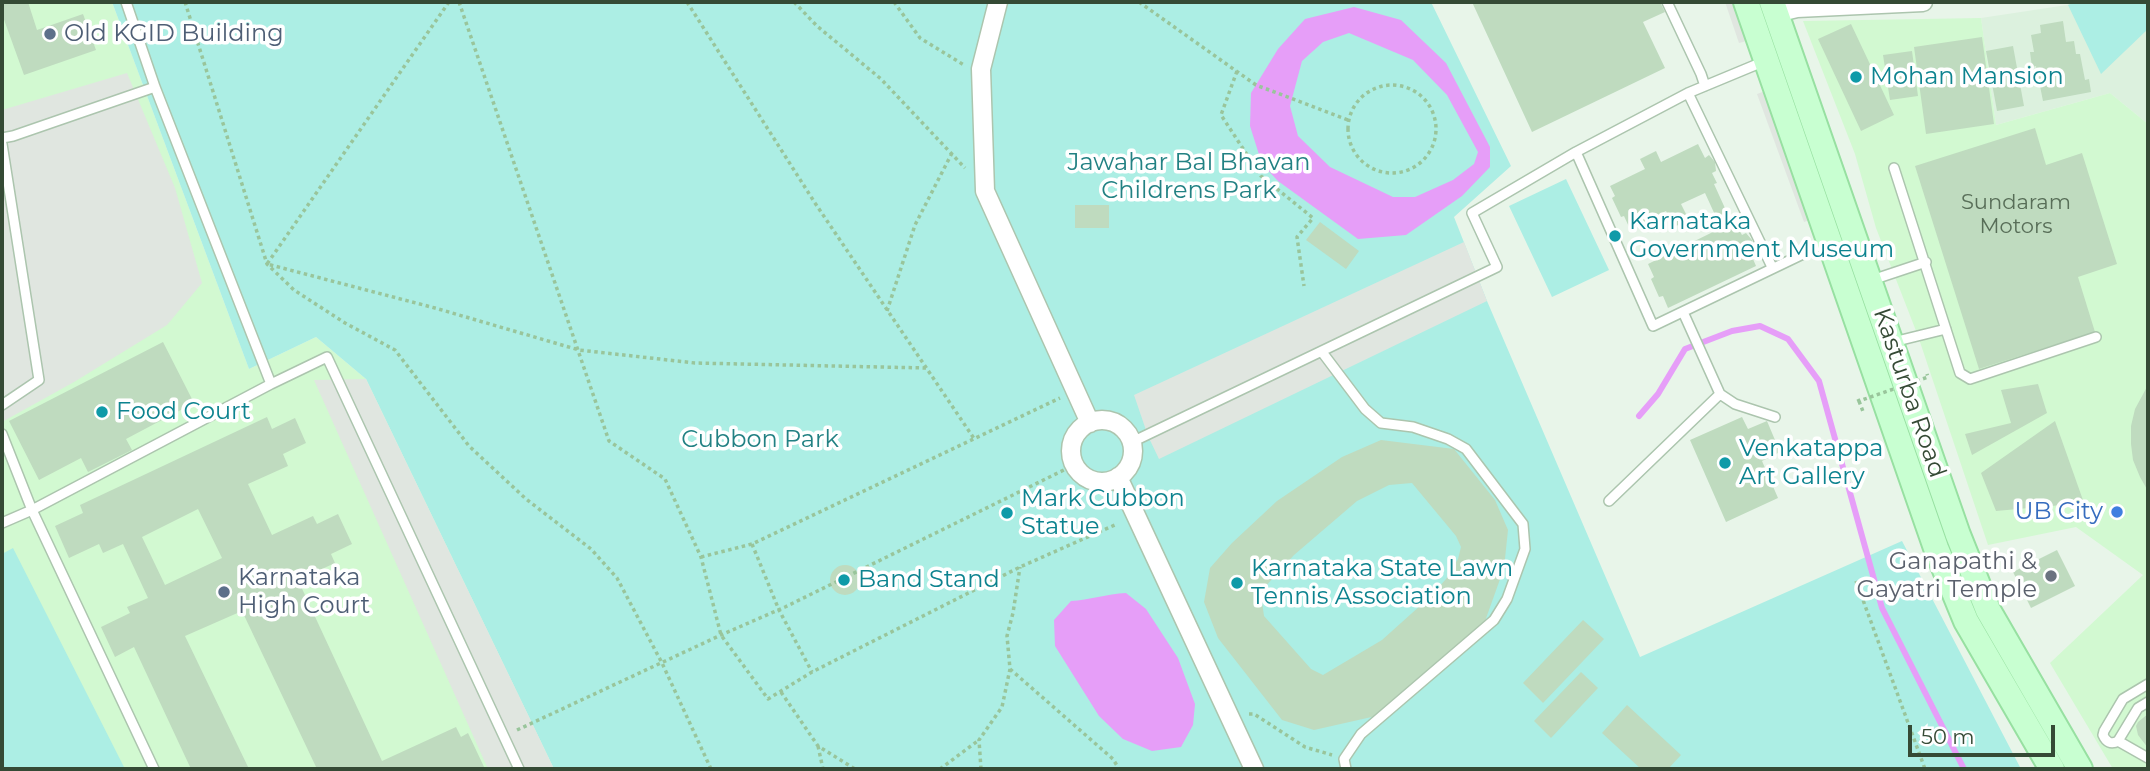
<!DOCTYPE html>
<style>
body{margin:0}
#map{position:relative;width:2150px;height:771px;overflow:hidden;background:#e8f5e9;font-family:Montserrat,sans-serif}
canvas{display:block}
.frame{position:absolute;inset:0;border:4px solid #354a35;pointer-events:none}
.scale{position:absolute;left:1908px;top:725px;width:147px;height:32px;box-sizing:border-box;border:4px solid #354a35;border-top:0;padding-left:9px;font-size:21px;line-height:24px;white-space:nowrap;color:#354a35;-webkit-text-stroke:5px #fff;paint-order:stroke}
</style>
<div id="map">
<canvas width="2150" height="771"></canvas>
<div class="frame"></div>
<div class="scale">50 m</div>
</div>
<script>
const g = document.querySelector('canvas').getContext('2d');
g.lineJoin = 'round';
function fillPath(path, color) { g.fillStyle = color; g.fill(path, 'evenodd'); }
function strokePath(path, color, width, dash) { g.strokeStyle = color; g.lineWidth = width; g.lineCap = dash ? 'butt' : 'round'; g.setLineDash(dash || []); g.stroke(path); }
function label(font, color, halo, rows, align = 'center') {
  g.font = font + ' Montserrat,sans-serif'; g.lineWidth = 7; g.setLineDash([]); g.textBaseline = 'middle'; g.strokeStyle = halo; g.fillStyle = color; for (const [text, x, y, turn = 0] of rows) {
    g.save(); g.translate(x, y); g.rotate((+turn || 0) * Math.PI / 180); g.textAlign = isNaN(turn) ? turn : align; if (halo) g.strokeText(text, 0, 0); g.fillText(text, 0, 0); g.restore();
  }
}
const residential = new Path2D(`
 M2075,2H2148V124L2110,93L1996,125L1981,18L2067,5Z`);
const commercial = new Path2D(`
 M2,2H112L249,369L316,337L366,379L554,769H2Z
 M1981,18L1996,125L2110,93L2148,124V769H2113L2050,663L2143,575L2076,527L1988,545L1918,336L1876,228L1855,154L1803,21Z`);
const green = new Path2D(`
 M112,2H1431L1511,166L1454,217L1487,301L1640,657L1902,541L2021,769H554L366,379L316,337L249,369Z
 M2075,2H2148V29L2101,74L2068,5Z
 M1566,179L1609,270L1552,297L1509,206Z
 M13,548L125,769H2V554Z`);
const parking = new Path2D(`
 M1725,2H1734L1747,41L1739,43Z
 M127,73L175,188L202,283L167,325L74,382L2,422V110Z
 M1765,91L1812,219L1804,222L1757,94Z
 M1464,242L1487,301L1159,459L1148,436L1134,395Z
 M366,379L532,723L554,769H488L314,380Z`);
const water = new Path2D(`
 M1354,7L1401,20L1446,63L1490,147V167L1462,196L1406,235L1358,239L1278,181L1262,164L1250,126L1251,93L1278,49L1305,19ZM1349,33L1413,60L1447,95L1478,152L1474,164L1453,180L1415,197H1393L1330,167L1298,136L1290,106L1302,61L1323,42Z
 M1126,593L1146,609L1178,658L1195,704L1193,725L1181,747L1152,751L1123,739L1099,716L1055,646L1054,620L1071,601C1089,600 1107,594 1126,593Z`);
const stream = new Path2D(`
 M1639,416L1658,394L1685,349L1732,331L1760,326L1788,339L1819,381L1882,608L1964,769`);
const building = new Path2D(`
 M2,2H28L37,30L83,14L96,50L24,75L2,14Z
 M1472,2H1660L1665,12L1643,22L1665,68L1532,132Z
 M2063,21L2066,42L2074,41L2076,54H2080L2085,80L2089,79L2091,92L2043,101L2036,66L2032,67L2030,52H2034L2031,35L2041,33L2040,25Z
 M1851,24L1894,115L1861,131L1818,39Z
 M1982,37L1994,124L1926,134L1914,47Z
 M2013,46L2024,106L1997,111L1986,51Z
 M1912,51L1918,96L1890,100L1883,55Z
 M2035,128L2046,165L2082,153L2117,264L2078,277L2095,332L1979,369L1915,166Z
 M1698,144L1705,158L1709,155L1715,162L1716,171L1712,173L1717,183L1714,184L1734,228L1737,226L1742,235L1746,233L1752,240L1754,250L1750,252L1756,266L1668,308L1663,296L1659,297L1651,279L1654,277L1648,264L1721,228L1705,193L1681,204L1689,220L1674,227L1666,211L1630,229L1624,216L1621,217L1612,198L1615,196L1610,186L1645,169L1640,159L1656,151L1661,162Z
 M1075,205H1109V228H1075Z
 M1320,222L1359,251L1346,269L1306,240Z
 M163,342L194,403L126,439L132,450L88,472L81,458L39,480L9,421Z
 M2038,384L2047,413L1972,455L1965,434L2011,423L2001,390Z
 M2148,385V491L2140,477L2133,460L2131,444V426L2135,409Z
 M267,417L272,429L295,418L306,443L283,454L288,466L248,484L272,535L313,516L317,524L338,514L352,544L331,554L335,563L298,580L382,761L456,727L461,737L468,733L485,769H317L242,611L185,636L249,769H191L134,647L115,657L101,627L130,613L127,607L148,598L123,544L103,553L99,544L69,558L55,526L83,513L80,505ZM198,509L222,558L165,585L142,537Z
 M1742,417L1748,429L1767,421L1780,452L1762,461L1778,498L1726,522L1690,440Z
 M2055,421L2084,503L1996,511L1981,473Z
 M1381,440L1454,449L1495,500L1508,530L1504,568L1484,624L1376,716L1314,730L1282,720L1218,638L1204,602L1210,568L1232,543L1277,501L1342,457ZM1412,483L1456,536L1461,547L1458,559L1446,579L1431,596L1382,640L1323,675L1311,669L1264,616L1262,602L1264,588L1294,555L1357,501L1389,485Z
 M2057,550L2075,586L2031,608L2013,572Z
 M830 580a15 15 0 1 1 30 0a15 15 0 1 1-30 0Z
 M1583,620L1604,639L1543,703L1523,683Z
 M1581,672L1598,688L1551,738L1534,721Z
 M1627,705L1681,755L1668,769H1641L1602,733Z
 M2148,714V748L2138,735L2136,726L2138,722Z`);
const path = new Path2D(`
 M185,2L267,264L294,290L345,323L395,350L469,446L526,499L591,549L617,578L662,663L711,769
 M449,2L267,264L435,308L579,350L695,363L926,368
 M459,2L609,441L665,479L701,557L721,635L768,699L812,672L1020,567L1117,524
 M687,2L815,203L975,440
 M794,2L817,26L881,79L965,168
 M894,2L920,38L964,65
 M1139,2L1256,85L1348,120
 M1237,71L1221,115L1261,176L1313,218L1297,237L1304,286
 M1348 129a44 44 0 1 1 88 0a44 44 0 1 1-88 0Z
 M887,311L915,225L952,153
 M1859,401L1864,414
 M752,544L779,610L812,672
 M701,557L752,544L1060,398
 M1856,581L1925,769
 M1010,669L1113,759L1119,769
 M781,692L818,746L855,769
 M1249,714H1254L1305,747L1332,755
 M517,730L721,635L785,607L1074,465
 M818,746L823,769
 M940,769L979,740
 M981,769L979,740L1002,707L1010,669L1007,636L1013,613L1020,567`);
const service = new Path2D(`
 M126,2L155,87L271,384
 M1667,2L1701,74L1705,86
 M1688,93L1772,267
 M2,138L13,136L155,87
 M2,144L39,380L2,405
 M1576,152L1653,326L1828,242
 M1894,168L1960,373L1970,379L2096,337
 M1872,280L1926,262
 M1683,312L1720,394L1735,404L1775,417
 M1893,342L1946,329
 M1322,352L1365,409L1381,423L1413,427L1448,439L1466,449L1523,524L1525,549L1507,599L1494,620L1361,734L1344,759L1346,769
 M2,434L32,510L154,769
 M1132,442L1497,267L1472,213L1576,152L1688,93L1765,61
 M1609,501L1720,394
 M2,523L32,510L271,384L327,357L519,769
 M2148,702L2138,708L2118,741L2148,758
 M2118,741C2111,745 2106,742 2103,735L2104,731L2123,699L2148,684`);
const minor = new Path2D(`
 M998,2L981,69L985,191L1090,423
 M1776,13L1797,8L1923,2
 M1071 451a31 31 0 1 1 62 0a31 31 0 1 1-62 0Z
 M1118,477L1254,769`);
const secondary = new Path2D(`
 M1746,2L1936,548L1966,621L2052,769
 M1772,2L1958,535L1988,610L2080,769`);
const pathBridge = new Path2D(`
 M1858,399L1859,401L1928,377L1927,374`);
const markers = [
 [50,34,7,"#5c6f8a"],
 [1856,77,7,"#0f9aa8"],
 [1615,236,7,"#0f9aa8"],
 [102,412,7,"#0f9aa8"],
 [1725,463,7,"#0f9aa8"],
 [2117,512,7,"#3f7fe0"],
 [1007,513,7,"#0f9aa8"],
 [2051,576,7,"#6b7280"],
 [844,580,7,"#0f9aa8"],
 [1237,583,7,"#0f9aa8"],
 [224,592,7,"#5c6f8a"]
];
const numberNames = [
 ["Sundaram",2016,203],
 ["Motors",2016,227]
];
const serviceNames = [
 ["Old KGID Building",64,34],
 ["Karnataka",238,578],
 ["High Court",238,606]
];
const cultureNames = [
 ["Mohan Mansion",1870,77],
 ["Karnataka",1629,222],
 ["Government Museum",1629,250],
 ["Food Court",116,412],
 ["Venkatappa",1739,449],
 ["Art Gallery",1739,477],
 ["Mark Cubbon",1021,499],
 ["Statue",1021,527],
 ["Karnataka State Lawn",1251,569],
 ["Tennis Association",1251,597],
 ["Band Stand",858,580]
];
const parkNames = [
 ["Jawahar Bal Bhavan",1189,163],
 ["Childrens Park",1189,191],
 ["Cubbon Park",760,440]
];
const streetNames = [
 ["Kasturba Road",1909,393,71]
];
const shopNames = [
 ["UB City",2103,512]
];
const worshipNames = [
 ["Ganapathi &",2037,562],
 ["Gayatri Temple",2037,590]
];
fillPath(residential, '#dcf1de');
fillPath(commercial, '#d2f9d1');
fillPath(green, '#aceee4');
fillPath(parking, '#e0e6e0');
fillPath(water, '#e69ef8');
strokePath(stream, '#e69ef8', 6);
fillPath(building, '#bfdbbf');
strokePath(service, '#acc5ae', 12);
strokePath(minor, '#acc5ae', 21);
strokePath(secondary, '#97e0a1', 28);
strokePath(path, '#99c59b', 3.5, [3.5, 3.5]);
strokePath(service, '#fff', 9);
strokePath(minor, '#fff', 18);
strokePath(secondary, '#c8ffd1', 24);
strokePath(pathBridge, '#99c59b', 3.5, [3.5, 3.5]);
for (const [x, y, r, color] of markers) { const dot = new Path2D(); dot.arc(x, y, r, 0, 2 * Math.PI); g.fillStyle = color; g.fill(dot); strokePath(dot, '#fff', 2.5); }
label('21px', '#586e58', null, numberNames);
label('24px', '#4e5e75', '#fff', serviceNames, 'left');
label('24px', '#0d838f', '#fff', cultureNames, 'left');
label('24px', '#228183', '#fff', parkNames);
label('24px', '#354a35', '#fff', streetNames);
label('24px', '#366cbe', '#fff', shopNames, 'right');
label('24px', '#5b616d', '#fff', worshipNames, 'right');
</script>
